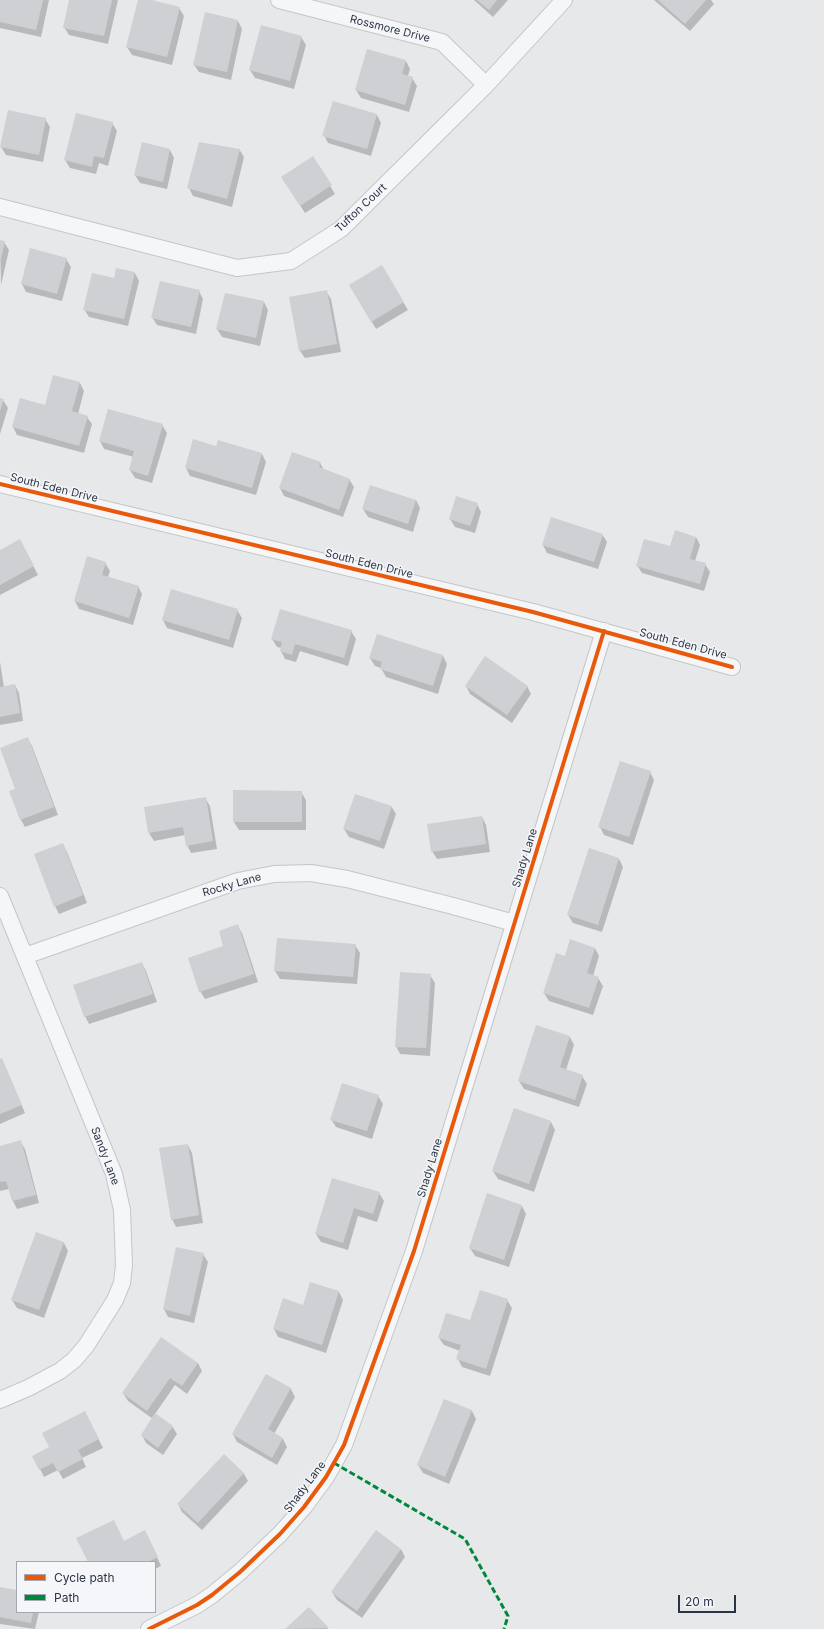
<!DOCTYPE html>
<style>
body{margin:0}
#map{position:relative;width:824px;height:1629px;overflow:hidden;background:#e6e8ea;font-family:Inter,sans-serif}
canvas{display:block}
.legend{position:absolute;left:16px;top:1561px;width:140px;height:52px;box-sizing:border-box;background:#f4f6f9;border:1px solid #a4a8b1;margin:0;padding:5px 7px;list-style:none;font-size:12px;color:#2b3445}
.legend li{display:flex;align-items:center;gap:8px;height:20px}
.legend b{width:20px;border:1px solid #a4a8b1}
.scale{position:absolute;left:678px;top:1595px;width:58px;height:18px;box-sizing:border-box;border:2px solid #2b3445;border-top:0;padding-left:5px;font-size:12px;line-height:14px;white-space:nowrap;color:#2b3445;-webkit-text-stroke:3px #f4f6f9;paint-order:stroke}
</style>
<div id="map">
<canvas width="824" height="1629"></canvas>
<ul class="legend">
<li><b style="height:5px;background:#e8590c"></b>Cycle path</li>
<li><b style="height:5px;background:#00873e"></b>Path</li>
</ul>
<div class="scale">20 m</div>
</div>
<script>
const g = document.querySelector('canvas').getContext('2d');
g.lineJoin = 'round';
function fillPath(path, color) { g.fillStyle = color; g.fill(path, 'evenodd'); }
function strokePath(path, color, width, dash) { g.strokeStyle = color; g.lineWidth = width; g.lineCap = dash ? 'butt' : 'round'; g.setLineDash(dash || []); g.stroke(path); }
function label(font, color, halo, rows, align = 'center') {
  g.font = font + ' Inter,sans-serif'; g.lineWidth = 3; g.setLineDash([]); g.textBaseline = 'middle'; g.strokeStyle = halo; g.fillStyle = color; for (const [text, x, y, turn = 0] of rows) {
    g.save(); g.translate(x, y); g.rotate((+turn || 0) * Math.PI / 180); g.textAlign = isNaN(turn) ? turn : align; if (halo) g.strokeText(text, 0, 0); g.fillText(text, 0, 0); g.restore();
  }
}
const shadow = new Path2D(`
 M0,0H49L41,37L0,28Z
 M70,0H118L108,44L69,35L64,27Z
 M139,0H148L179,8L184,16L172,65L132,55L127,47Z
 M474,0H508L493,17Z
 M654,0H711L714,4L690,31Z
 M238,21L242,29L231,80L199,72L194,65Z
 M301,37L306,45L294,89L255,78L250,70Z
 M406,61L410,69L408,76L412,78L417,86L409,112L361,98L356,90Z
 M377,115L381,123L371,156L328,143L324,135Z
 M45,119L50,127L43,162L6,155L1,147Z
 M112,123L117,131L108,166L99,163L96,174L70,168L65,160Z
 M239,149L244,157L232,207L193,196L189,188Z
 M170,150L174,158L167,189L140,183L135,175Z
 M313,157L335,194L305,213L287,185Z
 M0,241L4,242L9,250L1,285Z
 M31,250L66,259L71,267L62,301L26,292L22,284Z
 M381,266L408,310L376,329L350,285Z
 M135,273L139,281L128,326L89,317L84,309L114,279Z
 M199,291L203,299L196,334L157,325L152,317Z
 M326,291L331,299L341,352L305,358L300,351Z
 M226,294L264,302L268,310L260,346L222,337L217,329Z
 M54,376L80,383L84,391L78,414L87,417L92,424L84,453L17,435L13,427L46,406Z
 M0,399L3,400L8,408L0,434Z
 M109,410L162,425L167,433L152,483L135,478L130,470L134,457L104,449L100,441Z
 M217,447L262,454L266,462L256,495L190,476L186,468Z
 M320,463L324,470L349,479L354,487L343,517L284,496L280,488Z
 M416,500L420,508L413,532L368,517L363,509Z
 M477,504L481,512L475,533L455,527L450,519Z
 M602,534L607,542L598,569L547,553L543,545Z
 M696,537L700,545L695,561L705,564L710,572L704,591L642,573L637,565L671,547Z
 M24,548L38,575L0,595V551Z
 M105,563L110,571L108,577L138,586L142,594L133,625L79,609L75,601Z
 M237,610L242,618L233,648L167,628L163,620Z
 M351,631L356,639L348,666L300,651L296,662L285,659L281,651L282,648L277,647L272,639Z
 M378,635L443,656L447,664L438,694L386,677L381,668L375,666L370,658Z
 M0,662L4,687L15,685L19,693L23,721L0,725Z
 M466,686H527L531,694L512,723L470,694Z
 M28,739L32,746L58,815L25,827L21,820Z
 M650,772L654,780L633,845L604,835L600,827Z
 M301,792L306,800V830H239L234,822Z
 M205,798L210,806L217,849L191,853L187,845L185,835L154,841L149,833Z
 M391,806L396,814L384,849L349,837L344,829Z
 M482,817L486,825L490,852L437,859L432,851Z
 M63,844L67,852L87,903L59,914L55,906Z
 M619,859L623,867L602,932L573,923L568,915Z
 M237,926L242,933L258,982L205,999L200,991Z
 M355,945L360,953L357,984L280,979L275,971Z
 M595,948L599,956L593,976L598,978L603,986L593,1015L549,1001L544,993L565,957Z
 M142,963L146,971L157,1002L89,1024L85,1016Z
 M430,975L435,983L430,1056L400,1054L396,1046Z
 M570,1037L574,1045L566,1070L582,1076L587,1084L579,1107L524,1089L519,1081Z
 M2,1059L25,1113L0,1124V1060Z
 M378,1096L383,1104L372,1139L336,1127L331,1119Z
 M551,1122L555,1130L534,1192L498,1179L493,1171Z
 M20,1141L25,1149L39,1203L17,1209L13,1201L9,1189L0,1191V1147Z
 M188,1145L192,1153L203,1223L176,1227L172,1219Z
 M333,1179L379,1193L384,1201L377,1222L358,1216L348,1250L321,1242L316,1234Z
 M522,1206L526,1214L509,1267L475,1256L470,1248Z
 M37,1233L64,1243L68,1251L44,1318L17,1308L12,1300Z
 M177,1249L203,1254L208,1262L194,1323L168,1317L164,1309Z
 M311,1283L339,1292L343,1300L326,1353L278,1337L274,1329L303,1306Z
 M507,1300L512,1308L490,1376L462,1367L458,1359L460,1351L444,1345L439,1338Z
 M198,1363L202,1371L187,1394L175,1385L155,1414L172,1426L177,1434L163,1455L146,1443L142,1435L153,1419L128,1401L123,1393Z
 M267,1375L291,1389L295,1397L274,1434L283,1439L287,1447L277,1465L237,1442L233,1434Z
 M444,1400L472,1411L476,1419L449,1484L423,1473L418,1465Z
 M89,1420L103,1448L82,1458L86,1467L63,1479L58,1470L44,1477L40,1469L50,1448Z
 M224,1455L244,1474L248,1481L202,1530L182,1512L178,1504Z
 M149,1539L161,1566L155,1569V1562H89L124,1542Z
 M401,1549L405,1557L362,1618L337,1600L332,1592Z
 M0,1588L17,1591V1612H39L35,1629L0,1624Z
 M308,1608L328,1629H286Z`);
const building = new Path2D(`
 M0,0H43L36,30L0,22Z
 M69,0H112L104,36L63,28Z
 M138,0H152L180,7L167,57L126,47Z
 M477,0H497L489,10Z
 M658,0H706L685,24Z
 M205,12L238,20L227,72L193,65Z
 M261,25L302,36L290,81L249,70Z
 M367,49L406,60L402,74L413,77L405,105L355,90Z
 M333,101L377,114L367,149L322,136Z
 M8,110L46,118L39,155L0,147Z
 M76,113L113,122L104,158L94,156L92,167L64,160Z
 M142,142L170,149L163,182L134,175Z
 M199,142L240,149L227,199L187,188Z
 M313,156L332,185L300,206L281,177Z
 M0,240L5,241L1,259H0Z
 M30,248L67,258L57,294L21,284Z
 M382,265L404,302L371,322L349,285Z
 M116,268L135,272L124,319L83,310L92,273L114,278Z
 M160,281L200,290L191,327L151,318Z
 M327,290L337,344L299,351L289,297Z
 M225,293L264,301L256,338L216,329Z
 M53,375L80,382L72,411L88,416L79,446L12,427L20,398L45,405Z
 M0,398L4,399L0,411Z
 M108,409L163,424L148,476L129,470L134,451L99,441Z
 M193,439L216,446L218,440L262,453L252,488L185,468Z
 M292,452L321,462L319,467L350,479L339,510L279,488Z
 M370,485L416,500L408,524L362,509Z
 M456,496L478,503L470,526L449,519Z
 M551,517L603,534L594,562L542,545Z
 M675,530L696,537L690,559L706,563L700,584L636,566L644,539L670,546Z
 M20,539L34,566L0,585V550Z
 M87,556L106,562L102,575L139,586L129,618L74,601Z
 M171,589L238,609L229,640L162,620Z
 M280,609L352,630L344,658L295,644L292,655L280,651L282,642L271,639Z
 M377,634L443,655L433,686L380,669L382,662L369,658Z
 M485,656L528,686L507,715L465,686Z
 M15,684L20,713L0,717V687Z
 M28,737L54,807L20,820L9,791L15,789L0,748Z
 M620,761L651,771L629,837L598,827Z
 M233,790L302,791V822H233Z
 M355,794L392,806L380,841L343,829Z
 M206,797L213,841L186,846L183,827L148,833L144,807Z
 M482,816L486,844L431,852L427,824Z
 M63,843L83,895L54,907L34,854Z
 M589,848L619,858L598,925L567,915Z
 M238,924L254,974L199,992L188,958L223,946L219,931Z
 M277,938L356,944L353,977L274,971Z
 M570,939L595,948L587,973L599,977L589,1008L543,993L556,953L565,956Z
 M142,962L153,994L84,1017L73,985Z
 M400,972L431,974L426,1048L395,1047Z
 M536,1025L570,1036L560,1067L583,1075L575,1100L518,1081Z
 M2,1058L22,1105L0,1114V1059Z
 M342,1083L379,1095L367,1131L330,1120Z
 M514,1108L551,1121L529,1184L492,1171Z
 M21,1140L36,1195L12,1201L6,1181L0,1182V1146Z
 M188,1144L199,1215L171,1220L159,1148Z
 M332,1178L380,1192L373,1214L354,1208L343,1243L315,1234Z
 M487,1193L522,1205L504,1260L469,1248Z
 M36,1232L64,1242L39,1310L11,1300Z
 M176,1247L204,1253L190,1316L163,1309Z
 M310,1282L339,1291L322,1345L273,1329L283,1298L303,1305Z
 M480,1290L508,1299L486,1369L456,1359L461,1345L438,1338L446,1313L470,1320Z
 M161,1337L198,1363L182,1386L170,1378L147,1411L122,1393Z
 M266,1374L291,1388L268,1429L283,1438L272,1458L232,1434Z
 M444,1399L472,1410L445,1477L417,1465Z
 M85,1411L99,1439L78,1450L83,1459L58,1472L53,1463L39,1470L32,1456L49,1447L42,1433Z
 M155,1413L173,1426L158,1448L141,1435Z
 M224,1454L244,1473L198,1523L177,1504Z
 M114,1520L124,1541L145,1530L158,1557L148,1562H88L76,1538Z
 M376,1530L401,1549L357,1611L331,1592Z
 M0,1587L17,1590V1612H33L31,1623L0,1617Z
 M309,1607L329,1628L285,1629Z`);
const street = new Path2D(`
 M279,0L442,42L486,85
 M0,207L237,268L291,261L341,229L486,85L564,0
 M0,484L533,612L732,667
 M0,896L114,1174L122,1210L124,1265L122,1283L115,1300L86,1346L74,1360L60,1371L28,1388L0,1400
 M25,956L238,881L274,874L311,873L347,879L453,906L514,923
 M149,1629L197,1605L212,1595L240,1572L280,1534L304,1507L326,1477L344,1445L414,1251L604,631`);
const quiet = new Path2D(`
 M334,1463L465,1539L508,1616L504,1629`);
const cycleway = new Path2D(`
 M0,484L533,612L732,667
 M149,1629L197,1605L212,1595L240,1572L280,1534L304,1507L326,1477L344,1445L414,1251L604,631`);
const streetNames = [
 ["Rossmore Drive",390,29,14],
 ["Tufton Court",361,208,-43],
 ["South Eden Drive",54,488,14],
 ["South Eden Drive",369,564,14],
 ["South Eden Drive",683,644,15],
 ["Shady Lane",525,858,-73],
 ["Rocky Lane",232,885,-16],
 ["Sandy Lane",105,1156,69],
 ["Shady Lane",430,1168,-73],
 ["Shady Lane",305,1487,-53]
];
fillPath(shadow, '#0003');
fillPath(building, '#ced0d3');
strokePath(street, '#c4c6c8', 18);
strokePath(street, '#f5f6f7', 16);
strokePath(quiet, '#00873e', 3, [6, 3]);
strokePath(cycleway, '#e8590c', 4);
label('11px', '#2b3445', '#f4f6f9', streetNames);
</script>
